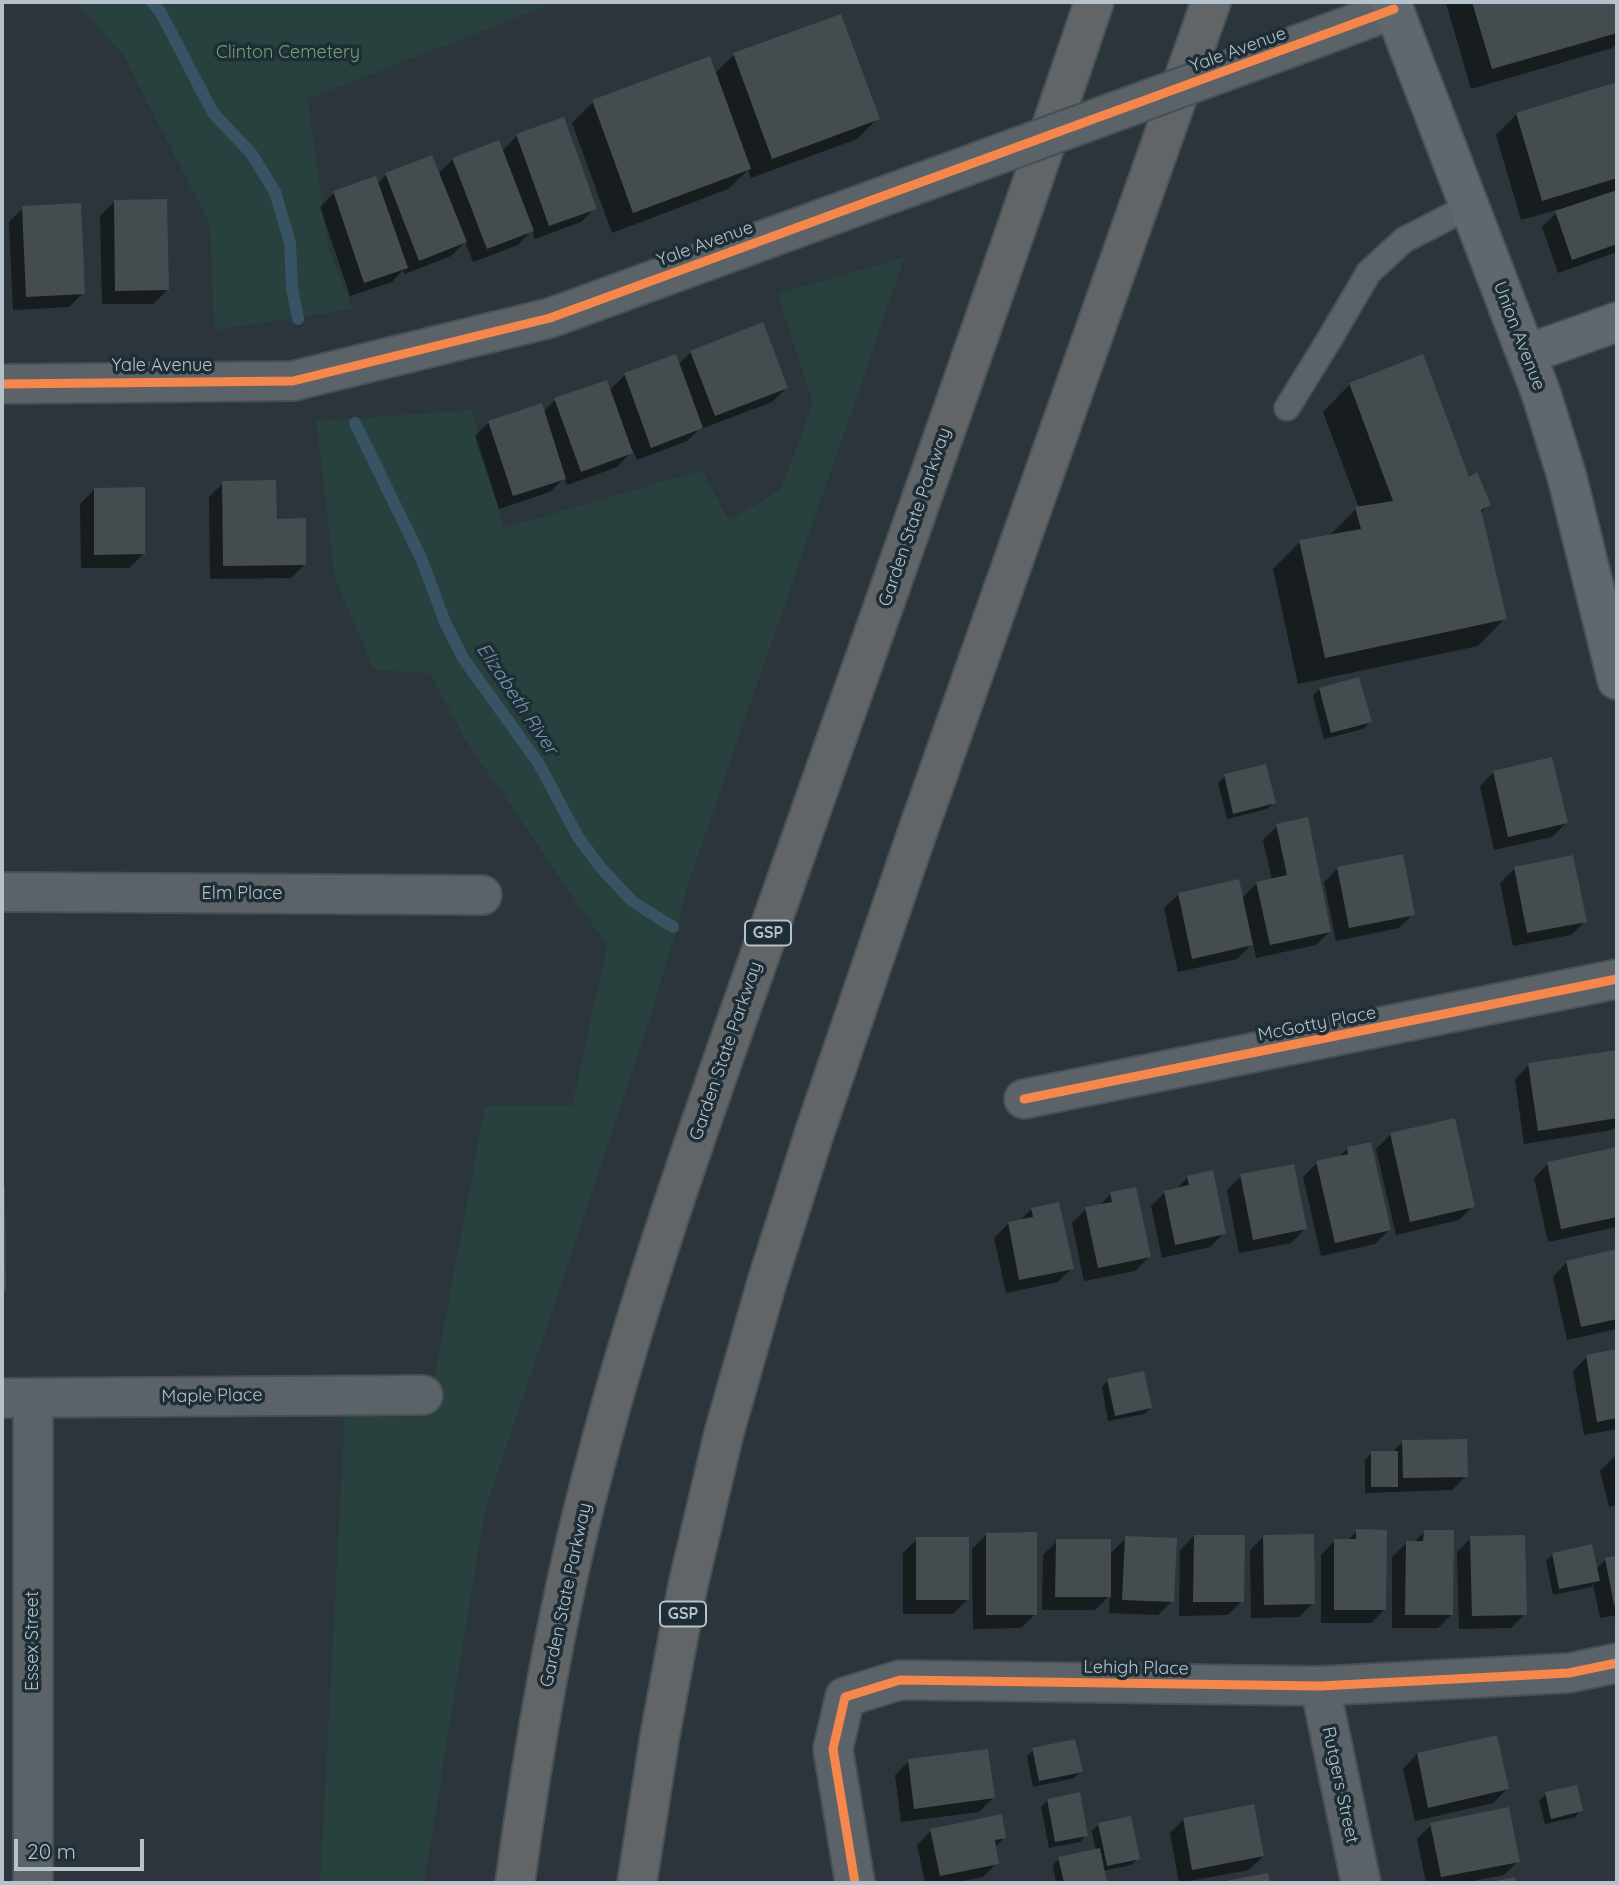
<!DOCTYPE html>
<style>
body{margin:0}
#map{position:relative;width:1619px;height:1885px;overflow:hidden;background:#2b353b;font-family:Quicksand,sans-serif}
canvas{display:block}
.frame{position:absolute;inset:0;border:4px solid #b6c2cb;pointer-events:none}
.scale{position:absolute;left:14px;top:1839px;width:130px;height:32px;box-sizing:border-box;border:4px solid #b6c2cb;border-top:0;padding-left:9px;font-size:21px;line-height:24px;white-space:nowrap;color:#b6c2cb;-webkit-text-stroke:5px #1e2d36;paint-order:stroke}
</style>
<div id="map">
<canvas width="1619" height="1885"></canvas>
<div class="frame"></div>
<div class="scale">20 m</div>
</div>
<script>
const g = document.querySelector('canvas').getContext('2d');
g.lineJoin = 'round';
function fillPath(path, color) { g.fillStyle = color; g.fill(path, 'evenodd'); }
function strokePath(path, color, width, dash) { g.strokeStyle = color; g.lineWidth = width; g.lineCap = dash ? 'butt' : 'round'; g.setLineDash(dash || []); g.stroke(path); }
function label(font, color, halo, rows, align = 'center') {
  g.font = font + ' Quicksand,sans-serif'; g.lineWidth = 7; g.setLineDash([]); g.textBaseline = 'middle'; g.strokeStyle = halo; g.fillStyle = color; for (const [text, x, y, turn = 0] of rows) {
    g.save(); g.translate(x, y); g.rotate((+turn || 0) * Math.PI / 180); g.textAlign = isNaN(turn) ? turn : align; if (halo) g.strokeText(text, 0, 0); g.fillText(text, 0, 0); g.restore();
  }
}
const green = new Path2D(`
 M76,2H556L308,99L328,247L353,309L214,330L210,225L124,56Z
 M905,257L686,890L676,932L637,1059L485,1510L424,1883H320L346,1392L430,1400L485,1106H572L607,946L465,739L430,673L374,670L335,579L316,421L472,410L504,528L702,470L729,521L781,489L813,403L777,294Z`);
const shadow = new Path2D(`
 M1447,2H1617V43L1612,48L1471,89L1446,3Z
 M734,55L878,118L857,139L751,178L748,170L728,189L612,233L572,123L593,102L709,59L714,74Z
 M1617,84V252L1558,273L1542,227L1560,209L1521,220L1496,135L1517,114Z
 M517,136L595,208L581,222L535,239L532,230L518,245L473,262L465,242L451,256L405,274L403,270L392,282L350,296L320,207L334,193L377,184L386,175L431,157L438,174L453,159L502,151Z
 M114,202L167,290L153,304H102L100,216Z
 M23,208L83,293L69,307L13,310L9,222Z
 M691,352L786,388L772,402L701,429L700,428L687,441L637,460L633,450L617,467L567,485L564,478L550,492L499,509L475,436L489,422L543,412L555,400L609,391L625,375L678,365Z
 M1350,384L1469,480L1489,504L1480,514L1505,618L1478,646L1298,684L1273,569L1300,542L1328,537L1356,509L1359,508L1323,412Z
 M223,483L275,521L305,564L291,578L210,579L209,497Z
 M94,490L143,554L129,568H81L80,504Z
 M1319,689L1370,722L1363,729L1324,739L1313,696Z
 M1494,772L1566,823L1552,837L1494,850L1480,786Z
 M1225,776L1274,802L1267,809L1227,819L1218,783Z
 M1277,826L1330,931L1316,945L1256,958L1253,943L1237,959L1178,972L1164,908L1179,894L1241,899L1257,883L1272,880L1263,840Z
 M1338,868L1413,914L1399,928L1336,941L1324,882Z
 M1514,869L1585,921L1571,935L1513,946L1500,883Z
 M1617,1052V1125L1612,1130L1524,1144L1515,1079L1529,1065Z
 M1390,1135L1473,1206L1459,1220L1396,1235L1376,1149Z
 M1347,1149L1389,1230L1375,1244L1321,1256L1303,1177L1317,1163L1339,1157Z
 M1617,1149V1227L1548,1242L1534,1178L1548,1164Z
 M1241,1176L1305,1229L1291,1243L1239,1253L1227,1190Z
 M1188,1177L1224,1233L1210,1247L1162,1258L1151,1206L1165,1192L1175,1190Z
 M2,1188H3L4,1290L2,1293Z
 M1111,1194L1149,1257L1135,1271L1084,1281L1072,1223L1086,1209L1098,1207Z
 M1031,1209L1072,1268L1058,1282L1006,1293L994,1238L1008,1224L1019,1222Z
 M1617,1251V1329L1567,1340L1553,1277L1567,1262Z
 M1617,1351V1429L1584,1435L1573,1371L1587,1357Z
 M1108,1380L1151,1408L1144,1414L1108,1421L1102,1387Z
 M1403,1442L1466,1476L1452,1490L1365,1493V1460L1372,1453H1391Z
 M1617,1456V1505L1609,1507L1600,1471L1614,1457Z
 M1357,1531L1385,1609L1371,1623H1321V1555L1335,1540L1347,1541Z
 M1424,1532L1452,1614L1438,1628H1392V1557L1406,1543H1413Z
 M986,1535L1035,1614L1021,1628L973,1629L972,1549Z
 M1194,1536L1242,1601L1228,1615L1179,1616L1180,1550Z
 M1264,1536L1313,1603L1299,1617L1251,1618L1250,1550Z
 M1126,1538L1172,1601L1158,1615L1109,1613L1110,1595L1095,1610H1042L1043,1555L1057,1541L1109,1555Z
 M1471,1538L1525,1614L1511,1628L1459,1629L1457,1552Z
 M917,1539L967,1600L953,1614H903V1553Z
 M1553,1554L1595,1570L1605,1560L1617,1557V1615L1600,1618L1593,1584L1591,1587L1553,1595L1546,1561Z
 M1033,1750L1081,1771L1074,1778L1033,1787L1027,1756Z
 M1417,1754L1507,1789L1493,1803L1415,1821L1403,1769Z
 M909,1761L993,1798L979,1812L901,1822L895,1775Z
 M1546,1794L1581,1810L1575,1817L1545,1824L1539,1801Z
 M1048,1800L1086,1835L1080,1842L1049,1848L1041,1807Z
 M1184,1819L1263,1856L1249,1870L1179,1883L1170,1833Z
 M1099,1824L1138,1858L1131,1865L1103,1871L1106,1883H1056L1053,1865L1059,1859L1096,1851L1092,1831Z
 M1431,1825L1518,1861L1504,1875L1462,1883H1426L1417,1839Z
 M931,1831L1004,1838L994,1848L997,1863L983,1877L953,1883H925L917,1845Z`);
const stream = new Path2D(`
 M152,2L161,13L213,113L251,153L275,192L290,243L292,288L298,319
 M355,423L421,558L445,622L463,658L539,764L578,837L601,868L632,901L673,927`);
const building = new Path2D(`
 M1472,2H1617V33L1492,69Z
 M841,14L880,119L772,159L733,53Z
 M710,56L751,169L633,213L592,100Z
 M1617,82V178L1542,201L1516,113Z
 M564,117L597,209L549,226L516,134Z
 M499,140L534,231L487,249L452,158Z
 M432,155L467,242L419,261L385,173Z
 M376,176L408,268L364,283L333,191Z
 M1617,190V244L1572,260L1555,211Z
 M167,199L169,290L115,291L114,200Z
 M81,203L85,294L26,297L22,206Z
 M763,322L788,388L715,416L690,351Z
 M676,354L703,428L651,448L624,373Z
 M1423,354L1469,477L1477,472L1491,505L1481,510L1507,619L1325,658L1299,540L1361,529L1355,507L1393,501L1349,383Z
 M607,380L633,453L581,472L554,398Z
 M542,403L566,479L513,496L488,421Z
 M276,480L277,519L306,518V565L223,566L222,481Z
 M145,487V554L94,555V488Z
 M1359,677L1372,722L1331,733L1319,688Z
 M1552,757L1568,823L1508,837L1493,771Z
 M1266,764L1276,803L1233,814L1224,774Z
 M1308,817L1331,932L1270,945L1256,882L1287,875L1276,824Z
 M1403,854L1415,915L1349,928L1337,867Z
 M1573,855L1587,922L1527,933L1514,867Z
 M1239,879L1253,945L1192,959L1178,893Z
 M1617,1050V1118L1538,1131L1528,1063Z
 M1455,1118L1475,1207L1410,1222L1390,1133Z
 M1371,1142L1391,1230L1335,1243L1316,1161L1348,1154L1347,1147Z
 M1617,1147V1217L1561,1229L1547,1162Z
 M1294,1164L1307,1229L1253,1240L1240,1174Z
 M1213,1170L1226,1234L1175,1245L1164,1191L1189,1185L1187,1176Z
 M2,1186H5L6,1291H2Z
 M1136,1187L1151,1257L1098,1268L1085,1207L1112,1202L1110,1192Z
 M1059,1202L1074,1269L1019,1280L1008,1222L1033,1217L1031,1208Z
 M1617,1249V1319L1581,1327L1566,1261Z
 M1617,1349V1418L1597,1422L1586,1355Z
 M1144,1371L1152,1408L1115,1416L1107,1379Z
 M1467,1439L1468,1477L1403,1478L1402,1440Z
 M1371,1451H1398V1487H1371Z
 M1356,1529L1387,1530L1386,1610H1334V1539H1356Z
 M1424,1530H1454L1453,1615H1405L1406,1541H1423Z
 M1037,1532V1615H986V1533Z
 M1314,1534L1315,1604L1264,1605L1263,1535Z
 M1194,1535H1245L1244,1602H1193Z
 M1525,1535L1527,1615L1472,1616L1470,1536Z
 M1125,1536L1177,1538L1174,1602L1122,1600Z
 M916,1537H969V1600H916Z
 M1056,1539H1111V1597H1055Z
 M1592,1544L1600,1581L1559,1589L1552,1553Z
 M1617,1556V1604L1614,1605L1605,1558Z
 M1497,1735L1509,1789L1428,1808L1417,1753Z
 M1075,1739L1083,1772L1039,1781L1032,1748Z
 M988,1749L995,1798L914,1809L908,1759Z
 M1577,1785L1583,1811L1551,1819L1545,1792Z
 M1080,1792L1088,1836L1055,1842L1047,1799Z
 M1254,1804L1264,1856L1192,1870L1183,1818Z
 M1509,1807L1520,1862L1441,1877L1430,1823Z
 M1002,1814L1006,1838L995,1840L999,1864L940,1876L930,1829Z
 M1131,1816L1140,1859L1107,1866L1098,1823Z
 M1100,1848L1107,1883H1064L1058,1857Z
 M1268,1873L1270,1883H1220V1882Z
 M1515,1877L1516,1883H1491V1882Z`);
const service = new Path2D(`
 M1287,408L1329,340L1369,272L1404,240L1470,206`);
const minor = new Path2D(`
 M1297,45L1394,9
 M2,384L293,381L550,318L920,183
 M2,892L482,895
 M1024,1099L1617,979
 M2,1398L423,1395
 M33,1398V1883
 M1320,1686L1361,1883
 M855,1883L833,1749L845,1697L900,1680L1320,1686L1569,1673L1617,1663`);
const secondary = new Path2D(`
 M1391,2L1541,393L1567,477L1617,680
 M1527,354L1617,322`);
const motorway = new Path2D(`
 M515,1883C534,1743 558,1602 595,1465C649,1257 725,1056 796,853C896,570 998,287 1094,2
 M637,1883L660,1735L688,1585L724,1433L767,1282L814,1134L916,836L1211,2`);
const minorBridge = new Path2D(`
 M920,183L1297,45`);
const cycleway = new Path2D(`
 M2,384L293,381L550,318L1394,9
 M1024,1099L1617,979
 M855,1883L833,1749L845,1697L900,1680L1320,1686L1569,1673L1617,1663`);
const shields = [
 [768,933,46],
 [683,1614,46]
];
const shieldNames = [
 ["GSP",768,933],
 ["GSP",683,1614]
];
const streetNames = [
 ["Yale Avenue",1238,50,-20],
 ["Yale Avenue",705,244,-20],
 ["Union Avenue",1519,336,69],
 ["Yale Avenue",162,366],
 ["Garden State Parkway",915,517,-71],
 ["Elm Place",242,894],
 ["McGotty Place",1317,1024,-11],
 ["Garden State Parkway",726,1051,-71],
 ["Maple Place",212,1396,-1],
 ["Garden State Parkway",566,1595,-78],
 ["Essex Street",33,1641,-90],
 ["Lehigh Place",1136,1668,1],
 ["Rutgers Street",1340,1785,78]
];
const parkNames = [
 ["Clinton Cemetery",288,53]
];
const waterNames = [
 ["Elizabeth River",517,699,56]
];
fillPath(green, '#28403e');
fillPath(shadow, '#0007');
strokePath(stream, '#375364', 12);
fillPath(building, '#444c50');
strokePath(service, '#495055', 28);
strokePath(minor, '#495055', 42);
strokePath(secondary, '#495055', 42);
strokePath(motorway, '#485156', 42);
strokePath(service, '#5c6368', 24);
strokePath(minor, '#5c6368', 38);
strokePath(secondary, '#60676d', 38);
strokePath(motorway, '#616568', 38);
strokePath(minorBridge, '#495055', 42, []);
strokePath(minorBridge, '#5c6368', 38);
strokePath(cycleway, '#f5874c', 9);
for (const [x, y, w] of shields) { const box = new Path2D(); box.roundRect(x - w / 2, y - 12.5, w, 25, 5); g.fillStyle = '#1e2d36'; g.fill(box); strokePath(box, '#b6c2cb', 2); }
label('bold 16px', '#b6c2cb', null, shieldNames);
label('18px', '#b6c2cb', '#1e2d36', streetNames);
label('18px', '#73a175', '#1e2d36', parkNames);
label('italic 19px', '#7599ae', '#1e2d36', waterNames);
</script>
